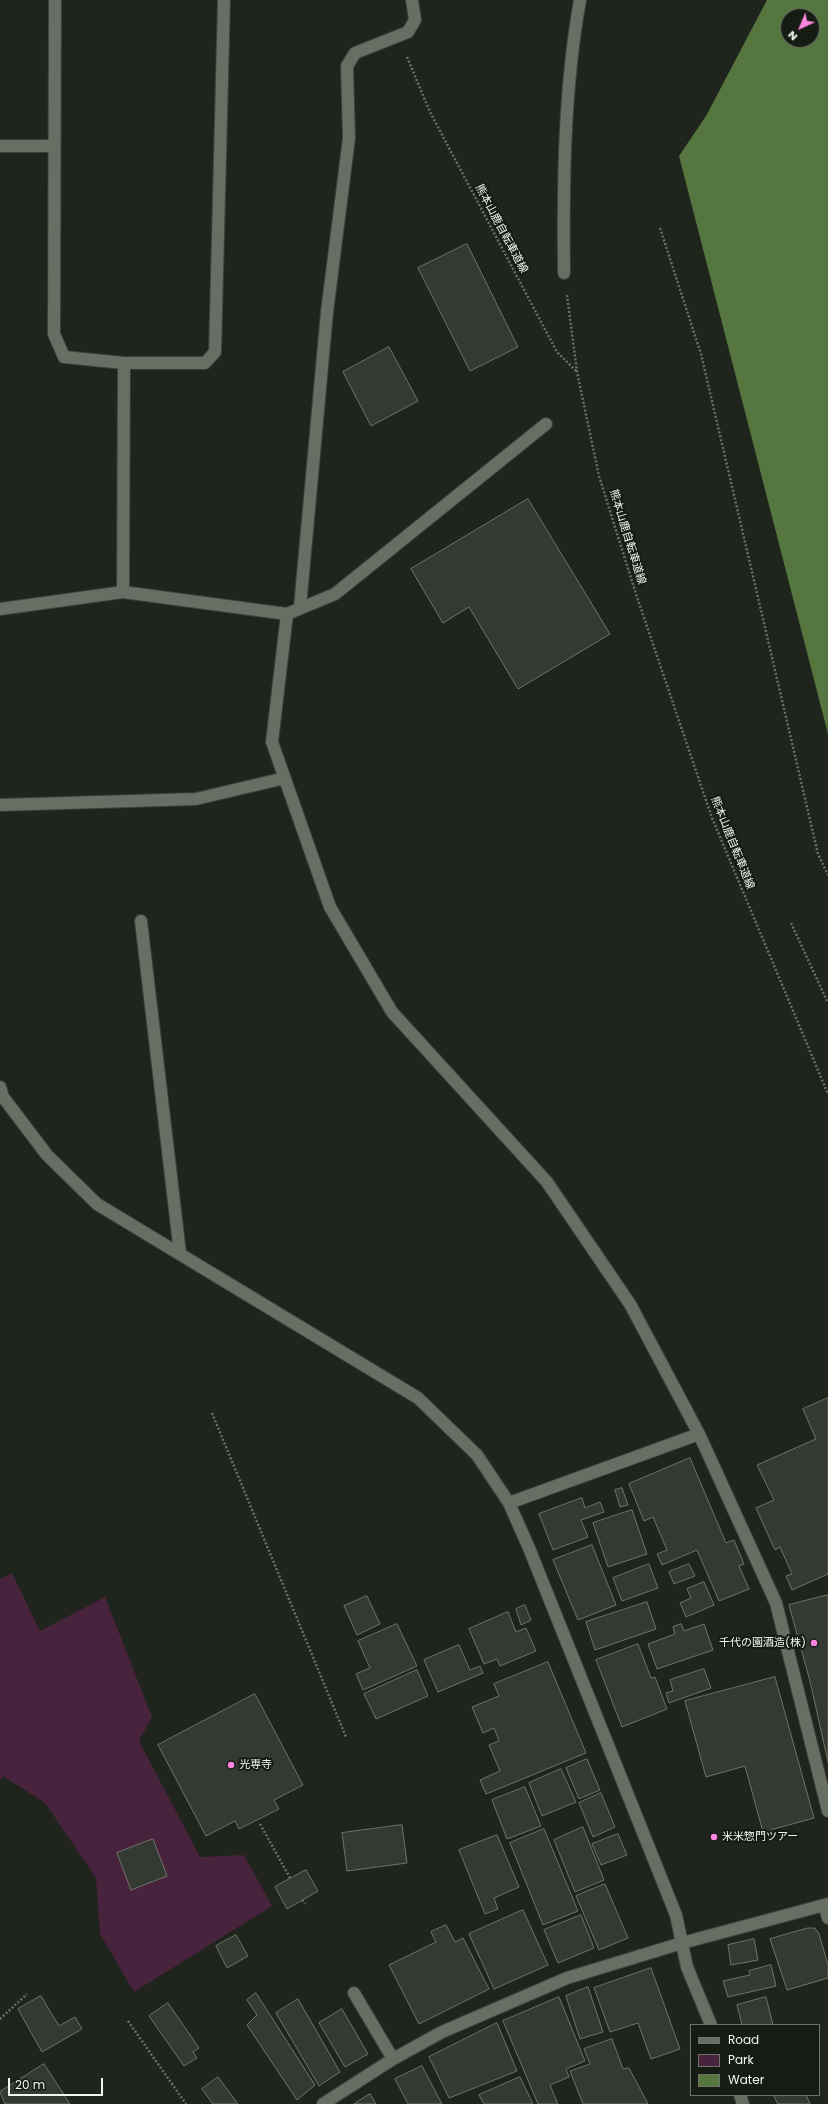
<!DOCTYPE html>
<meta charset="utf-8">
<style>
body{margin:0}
#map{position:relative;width:828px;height:2104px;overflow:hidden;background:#1f241c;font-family:Poppins,sans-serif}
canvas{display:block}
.legend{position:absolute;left:690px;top:2024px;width:130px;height:72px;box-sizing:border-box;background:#161b13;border:1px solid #6e726b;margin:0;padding:5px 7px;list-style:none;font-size:12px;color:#f2f5f0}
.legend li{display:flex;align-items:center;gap:8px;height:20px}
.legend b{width:20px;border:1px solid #6e726b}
.north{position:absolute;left:780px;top:8px;width:40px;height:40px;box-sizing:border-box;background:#161b13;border:1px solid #6e726b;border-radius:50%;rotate:224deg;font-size:11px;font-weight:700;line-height:16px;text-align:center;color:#f2f5f0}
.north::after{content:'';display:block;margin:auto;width:14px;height:18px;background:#ff85df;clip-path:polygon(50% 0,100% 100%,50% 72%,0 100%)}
.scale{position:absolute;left:8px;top:2078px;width:95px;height:18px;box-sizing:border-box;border:2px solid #f2f5f0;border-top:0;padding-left:5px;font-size:12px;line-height:14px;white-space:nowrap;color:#f2f5f0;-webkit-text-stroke:3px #161b13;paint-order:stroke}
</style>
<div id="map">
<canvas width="828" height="2104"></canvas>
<ul class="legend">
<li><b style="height:5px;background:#676e64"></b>Road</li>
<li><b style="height:11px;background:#47233d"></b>Park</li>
<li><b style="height:11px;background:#55773f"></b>Water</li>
</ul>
<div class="north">N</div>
<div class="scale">20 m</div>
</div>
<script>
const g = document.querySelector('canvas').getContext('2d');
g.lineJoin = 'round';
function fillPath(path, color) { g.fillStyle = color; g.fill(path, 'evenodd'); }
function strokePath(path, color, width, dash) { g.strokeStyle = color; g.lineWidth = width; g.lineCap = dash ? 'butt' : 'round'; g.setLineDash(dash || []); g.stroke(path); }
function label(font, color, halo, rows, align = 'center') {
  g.font = font + ' Poppins,"Noto Sans JP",sans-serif'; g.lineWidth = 4; g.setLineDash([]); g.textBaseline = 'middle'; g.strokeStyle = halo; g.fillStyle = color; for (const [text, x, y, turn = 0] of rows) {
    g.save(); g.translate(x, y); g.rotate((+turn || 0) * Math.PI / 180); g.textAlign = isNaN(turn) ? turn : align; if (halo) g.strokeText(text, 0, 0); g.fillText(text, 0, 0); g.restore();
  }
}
const green = new Path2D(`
 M12,1573L40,1631L105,1597L152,1717L139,1741L200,1857L244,1855L272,1906L134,1992L100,1934L96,1878L45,1803L3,1776L0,1780V1579Z`);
const water = new Path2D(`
 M767,0H828V734L679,156L706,116ZM788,16H812V40H788Z`);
const building = new Path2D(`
 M467,244L518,347L470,371L418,268Z
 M389,347L418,401L371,426L343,372Z
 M528,499L610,634L518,689L469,607L443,623L411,569Z
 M828,1398V1574L792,1590L786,1576L792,1574L780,1547L775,1550L756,1508L774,1500L757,1465L816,1439L803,1409Z
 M690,1458L726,1543L734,1540L744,1564L739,1566L749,1589L719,1601L697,1550L662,1565L657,1554L667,1550L653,1517L644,1521L629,1484Z
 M622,1488L628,1505L620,1507L615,1490Z
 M582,1498L585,1508L600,1502L604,1512L581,1520L588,1537L553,1550L539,1514Z
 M632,1510L647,1554L608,1567L593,1523Z
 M592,1545L616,1605L578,1620L553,1560Z
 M649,1564L658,1588L622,1601L613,1578Z
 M689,1564L695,1576L674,1584L669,1572Z
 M704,1582L714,1605L686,1617L680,1603L691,1598L687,1589Z
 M828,1595V1762L810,1681L789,1605Z
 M367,1596L380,1624L357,1635L344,1606Z
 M647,1602L656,1629L595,1650L586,1622Z
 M525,1605L531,1620L521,1625L516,1609Z
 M508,1612L516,1632L526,1628L536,1651L500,1666L497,1659L484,1664L469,1629Z
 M397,1624L417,1666L363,1690L356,1674L370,1668L358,1641Z
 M681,1624L684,1631L704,1624L713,1650L657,1669L648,1644L675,1634L673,1627Z
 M638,1644L651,1678L655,1677L667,1709L622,1727L596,1660Z
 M459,1645L470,1670L480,1666L483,1673L438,1692L424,1660Z
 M548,1662L586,1753L486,1794L480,1780L500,1771L489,1745L499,1741L494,1728L483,1733L472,1707L499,1696L494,1684Z
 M704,1669L711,1688L669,1703L666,1693L673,1691L670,1680Z
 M417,1670L428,1696L376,1719L364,1694Z
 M775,1677L814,1818L763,1832L745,1766L706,1777L685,1701Z
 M255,1694L303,1785L274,1800L279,1809L239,1829L235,1821L206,1836L158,1745Z
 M587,1759L600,1790L579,1799L566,1768Z
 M561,1769L576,1802L542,1816L529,1783Z
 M525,1787L541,1826L507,1839L492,1800Z
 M601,1793L615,1827L593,1837L579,1803Z
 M402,1825L407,1863L347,1871L342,1833Z
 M583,1827L604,1880L575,1892L554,1840Z
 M544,1829L578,1911L543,1925L510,1843Z
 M618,1834L627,1855L601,1865L592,1844Z
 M497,1835L519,1887L494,1898L498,1909L485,1914L459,1850Z
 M153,1839L167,1876L131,1890L117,1853Z
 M306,1870L318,1891L287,1909L275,1887Z
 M605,1884L628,1938L599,1950L576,1896Z
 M523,1910L548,1965L494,1989L469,1934Z
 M581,1915L594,1948L558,1963L544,1930Z
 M446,1925L455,1942L463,1938L489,1989L419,2024L389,1965L436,1942L431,1932Z
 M808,1928H815L819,1934L828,1965V1978L787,1990L770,1939Z
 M236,1935L248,1956L227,1968L216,1946Z
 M754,1939L758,1960L731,1965L728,1945Z
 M771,1965L776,1986L728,1997L723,1981L750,1975L749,1971Z
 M651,1968L680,2049L651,2059L638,2023L610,2032L594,1988Z
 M588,1987L603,2032L580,2039L566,1996Z
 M256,1993L315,2085L297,2100L247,2025L257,2015L247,2000Z
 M41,1996L59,2026L75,2017L82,2029L42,2052L18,2009Z
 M559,1997L585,2061L566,2069L569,2077L550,2085L558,2104H538L503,2021Z
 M766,1997L773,2025H742L737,2005Z
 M298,1999L340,2072L319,2086L276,2013Z
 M168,2003L199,2048L193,2052L197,2058L184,2066L149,2016Z
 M342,2009L368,2054L345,2067L319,2023Z
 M497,2023L517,2071L449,2098L429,2057Z
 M612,2039L623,2069L629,2068L648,2104H583L570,2071L590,2064L584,2049Z
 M44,2064L70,2104H5L0,2092Z
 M422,2066L442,2104H408L395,2079Z
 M218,2077L238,2104H213L202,2089Z
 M520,2077L533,2104H484L479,2095Z
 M370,2094L376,2104H354Z
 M774,2095H806L810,2104H778Z`);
const path = new Path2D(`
 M407,57L430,112L557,352L577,372
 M660,228L701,354L818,854L828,875
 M567,295L577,372L599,476L636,594L712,818L828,1094
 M791,923L828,1003
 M212,1413L346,1737
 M260,1824L290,1878
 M302,1900L305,1904
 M0,2019L27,1994
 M128,2021L186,2104`);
const lane = new Path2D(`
 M327,312L349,138L347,66L355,53L408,32L415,20L412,0
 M141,921L180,1253
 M354,1993L393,2059`);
const street = new Path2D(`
 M55,0L54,334L64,357L124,363H205L215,352L224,0
 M0,146H54
 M564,273C563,182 564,90 580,0
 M123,592L124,363
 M300,607L327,312
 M0,609L123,592L287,614L335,594L546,424
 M287,614L272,742L330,907L392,1012L547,1182L630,1304L699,1434L776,1603L828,1811
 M0,805L196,799L285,778
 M0,1087L3,1097L47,1155L97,1204L418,1398L477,1455L509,1503L529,1548L676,1915L687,1967L711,2025
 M509,1503L699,1434
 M824,1905L828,1918
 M740,2095L743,2104
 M323,2104L393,2059L442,2032L567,1978L682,1943L828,1904`);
const markers = [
 [814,1643,4,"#ff85df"],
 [231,1765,4,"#ff85df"],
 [714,1837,4,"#ff85df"]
];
const streetNames = [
 ["熊本山鹿自転車道線",501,229,62],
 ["熊本山鹿自転車道線",627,537,73],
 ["熊本山鹿自転車道線",732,843,68]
];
const poiNames = [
 ["千代の園酒造(株)",806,1643,"right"],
 ["光専寺",239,1765],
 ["米米惣門ツアー",722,1837]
];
fillPath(green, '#47233d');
fillPath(water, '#55773f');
fillPath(building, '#343a31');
strokePath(building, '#6e746a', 1);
strokePath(lane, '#3c4039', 14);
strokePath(street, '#3c4039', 14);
strokePath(path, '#6b6f68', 2.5, [2, 2]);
strokePath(lane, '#676e64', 12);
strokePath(street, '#676e64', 12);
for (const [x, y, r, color] of markers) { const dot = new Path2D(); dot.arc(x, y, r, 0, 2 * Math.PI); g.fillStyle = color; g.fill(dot); strokePath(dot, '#161b13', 1.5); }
label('11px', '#f2f5f0', '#161b13', streetNames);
label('11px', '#f2f5f0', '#161b13', poiNames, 'left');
</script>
